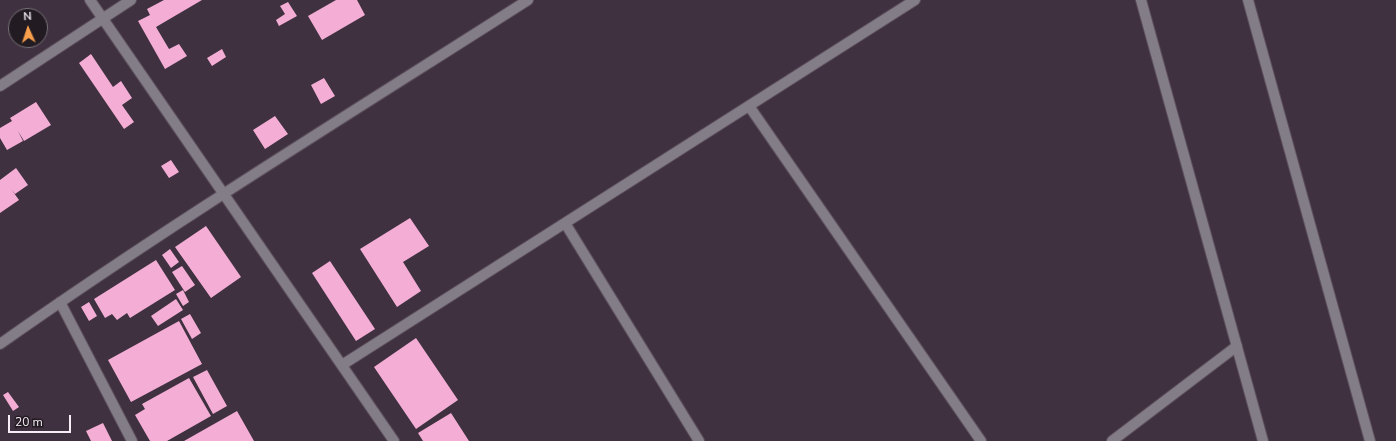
<!DOCTYPE html>
<style>
body{margin:0}
#map{position:relative;width:1396px;height:441px;overflow:hidden;background:#403140;font-family:"Nunito Sans",sans-serif}
canvas{display:block}
.north{position:absolute;left:8px;top:8px;width:40px;height:40px;box-sizing:border-box;background:#221b22;border:1px solid #776f77;border-radius:50%;rotate:357deg;font-size:11px;font-weight:700;line-height:16px;text-align:center;color:#f6edf7}
.north::after{content:'';display:block;margin:auto;width:14px;height:18px;background:#f8a04b;clip-path:polygon(50% 0,100% 100%,50% 72%,0 100%)}
.scale{position:absolute;left:8px;top:415px;width:63px;height:18px;box-sizing:border-box;border:2px solid #f6edf7;border-top:0;padding-left:5px;font-size:12px;line-height:14px;white-space:nowrap;color:#f6edf7;-webkit-text-stroke:3px #221b22;paint-order:stroke}
</style>
<div id="map">
<canvas width="1396" height="441"></canvas>
<div class="north">N</div>
<div class="scale">20 m</div>
</div>
<script>
const g = document.querySelector('canvas').getContext('2d');
g.lineJoin = 'round';
function fillPath(path, color) { g.fillStyle = color; g.fill(path, 'evenodd'); }
function strokePath(path, color, width, dash) { g.strokeStyle = color; g.lineWidth = width; g.lineCap = dash ? 'butt' : 'round'; g.setLineDash(dash || []); g.stroke(path); }
const building = new Path2D(`
 M164,0H202L156,27L169,49L179,44L187,56L165,69L138,21L150,15L147,9Z
 M336,0H357L365,15L322,40L308,16Z
 M288,2L297,16L279,26L276,20L285,14L280,6Z
 M222,49L226,57L212,66L207,58Z
 M91,54L113,87L121,81L132,98L122,105L134,122L124,129L79,63Z
 M324,78L335,96L321,104L311,85Z
 M36,102L51,125L24,141L18,131L23,141L7,150L0,138V128L12,121L10,118Z
 M275,116L288,134L265,149L253,130Z
 M171,160L179,172L169,178L161,166Z
 M16,168L28,185L15,194L11,189L19,200L0,213V180Z
 M410,218L429,246L403,262L421,291L397,307L360,249Z
 M206,226L241,277L211,298L175,247Z
 M170,249L179,262L171,268L162,255Z
 M156,260L175,290L130,318L127,313L117,320L112,314L105,318L94,299Z
 M330,261L375,329L356,341L312,273Z
 M182,266L195,285L185,292L172,272Z
 M183,290L189,302L183,306L176,294Z
 M176,299L183,310L158,326L151,316Z
 M89,302L97,316L89,321L81,307Z
 M190,314L201,333L192,339L181,319Z
 M179,321L202,364L131,402L108,360Z
 M416,338L458,400L416,429L374,367Z
 M207,370L227,406L213,414L193,377Z
 M189,378L211,416L167,441H150L135,415L145,409L142,404Z
 M8,392L19,407L13,411L3,395Z
 M237,411L254,441H184Z
 M451,413L469,441H423L418,433Z
 M103,423L112,441H91L86,431Z`);
const minor = new Path2D(`
 M90,0L394,441
 M1141,0L1263,441
 M1248,0L1370,441
 M0,86L131,0
 M749,106L981,441
 M565,223L699,441
 M60,302L132,441
 M0,344C172,223 351,113 528,0
 M342,365L915,0
 M1112,441L1237,346`);
fillPath(building, '#f4aed6');
strokePath(minor, '#5d4f5d', 12);
strokePath(minor, '#827d87', 10);
</script>
